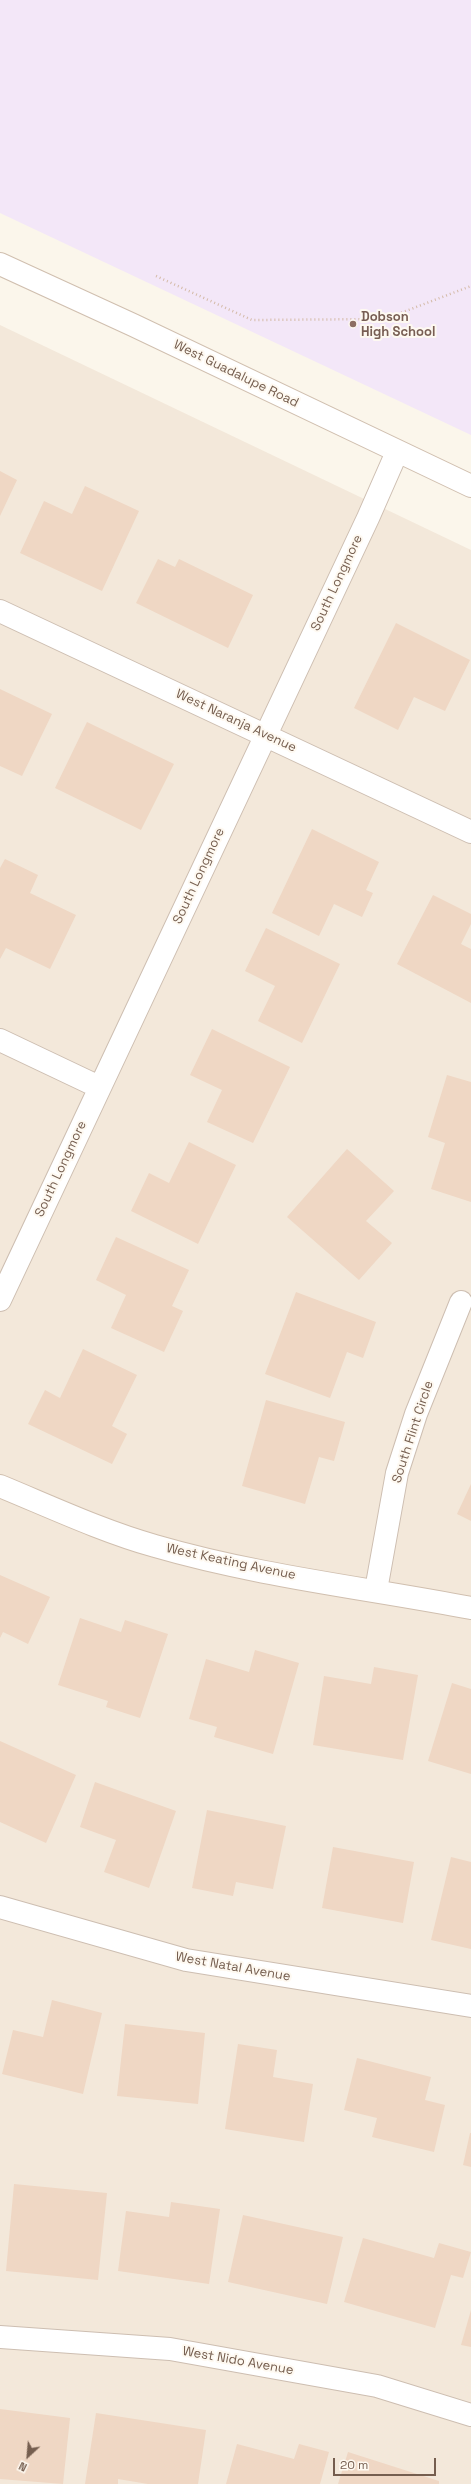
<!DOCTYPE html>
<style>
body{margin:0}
#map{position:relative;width:471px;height:2484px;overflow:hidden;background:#fbf6eb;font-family:"Space Grotesk",sans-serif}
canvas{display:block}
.north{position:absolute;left:8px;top:2436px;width:40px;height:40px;-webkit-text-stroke:3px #fef9f1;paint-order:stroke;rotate:206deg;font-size:11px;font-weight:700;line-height:16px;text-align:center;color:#755e4f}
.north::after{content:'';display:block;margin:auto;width:14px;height:18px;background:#755e4f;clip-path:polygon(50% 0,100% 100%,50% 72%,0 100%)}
.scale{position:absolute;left:333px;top:2458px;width:103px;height:18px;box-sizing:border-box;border:2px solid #755e4f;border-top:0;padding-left:5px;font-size:12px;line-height:14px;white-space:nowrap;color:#755e4f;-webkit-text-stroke:3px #fef9f1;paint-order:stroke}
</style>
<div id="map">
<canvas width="471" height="2484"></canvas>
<div class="north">N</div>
<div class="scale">20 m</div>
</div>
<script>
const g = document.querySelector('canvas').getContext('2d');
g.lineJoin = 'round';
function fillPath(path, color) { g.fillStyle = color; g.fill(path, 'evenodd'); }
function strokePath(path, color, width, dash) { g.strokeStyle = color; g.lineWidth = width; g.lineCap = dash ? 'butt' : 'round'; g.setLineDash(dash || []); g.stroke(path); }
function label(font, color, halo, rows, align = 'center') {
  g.font = font + ' "Space Grotesk",sans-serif'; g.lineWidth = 4; g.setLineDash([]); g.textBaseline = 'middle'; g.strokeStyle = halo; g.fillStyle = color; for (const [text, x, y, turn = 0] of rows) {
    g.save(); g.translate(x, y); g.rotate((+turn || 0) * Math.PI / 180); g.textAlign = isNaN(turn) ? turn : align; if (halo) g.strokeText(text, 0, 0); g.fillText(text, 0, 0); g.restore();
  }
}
const residential = new Path2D(`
 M0,325L471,550V2484H0Z`);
const education = new Path2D(`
 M0,0H471V435L0,213Z`);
const building = new Path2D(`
 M0,471L17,480L0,516Z
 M85,486L139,511L102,591L20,553L44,501L72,514Z
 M158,559L175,567L179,559L253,595L228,648L136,603Z
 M396,623L470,660L445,711L414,697L398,730L354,708Z
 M0,689L52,714L22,776L0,766Z
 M87,722L174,764L141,830L55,788Z
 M312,829L379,862L366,890L373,893L362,917L334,904L319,936L272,913Z
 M5,859L38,875L30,893L76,915L50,969L6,948L0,959V868Z
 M433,895L471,914V924L461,944L471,949V1003L397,964Z
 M266,928L340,964L302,1043L258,1021L275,986L245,971Z
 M212,1029L290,1067L253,1143L207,1122L222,1090L190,1075Z
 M447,1075L471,1082V1202L431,1189L445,1143L428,1137Z
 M189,1142L236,1165L198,1244L131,1211L149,1173L169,1183Z
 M347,1149L394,1191L366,1221L392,1243L359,1280L287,1217Z
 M116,1237L189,1270L172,1306L183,1311L164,1352L111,1328L126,1295L96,1280Z
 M296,1292L376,1322L363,1358L347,1352L330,1398L265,1374Z
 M83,1349L137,1375L112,1426L127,1434L112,1464L28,1424L45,1390L60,1398Z
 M266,1400L345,1422L334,1461L319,1457L305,1504L242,1486Z
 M471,1484V1521L457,1514Z
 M0,1575L50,1597L28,1644L3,1632L0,1638Z
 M80,1618L121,1632L125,1620L168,1634L140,1718L106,1707L108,1701L58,1685Z
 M255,1650L299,1663L273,1754L214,1737L217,1727L189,1719L206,1659L249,1672Z
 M374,1667L418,1675L403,1760L313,1745L324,1676L371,1684Z
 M452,1683L471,1689V1774L428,1761Z
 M0,1741L76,1775L46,1843L0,1822Z
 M95,1782L176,1811L149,1888L104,1872L116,1840L80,1827Z
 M207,1810L286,1826L273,1889L236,1882L233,1896L192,1888Z
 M333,1847L414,1862L403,1923L322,1908Z
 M451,1857L471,1862V1949L431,1940Z
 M52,2000L102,2013L83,2094L2,2074L13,2030L43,2037Z
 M125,2024L205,2033L198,2104L117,2096Z
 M238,2044L277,2050L273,2077L313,2084L304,2142L225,2129Z
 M357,2058L431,2077L425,2100L445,2105L434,2152L372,2137L377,2118L344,2110Z
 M470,2133H471V2167L463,2165Z
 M14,2184L107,2193L98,2280L6,2271Z
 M171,2202L220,2209L209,2284L118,2271L126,2211L169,2217Z
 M243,2215L343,2237L327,2304L228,2282Z
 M363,2238L434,2258L439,2243L471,2252L463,2278L451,2275L435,2328L344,2302Z
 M471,2310V2347L461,2345Z
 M0,2409L70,2418L63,2484L0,2479Z
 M96,2413L206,2430L198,2484H148L118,2479V2484H85Z
 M237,2444L294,2459L299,2444L329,2452L320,2484H226Z
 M348,2452L439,2481V2484H338Z`);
const path = new Path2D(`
 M156,276L252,320L385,319L471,286`);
const street = new Path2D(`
 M0,611L471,832
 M0,1040L99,1087
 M0,1300L368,518L397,452
 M376,1590L397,1473L416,1414L461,1302
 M0,1907L186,1960L471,2006
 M0,2337L170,2349L377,2386L471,2415`);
const secondary = new Path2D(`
 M0,264L133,325L471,486
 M0,1486C51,1507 102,1531 155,1546C258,1576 366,1588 471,1608`);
const markers = [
 [353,324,4,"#8d6e63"]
];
const educationNames = [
 ["Dobson",361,317],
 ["High School",361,332]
];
const streetNames = [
 ["West Guadalupe Road",236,374,26],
 ["South Longmore",337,583,-65],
 ["West Naranja Avenue",236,721,25],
 ["South Longmore",199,876,-65],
 ["South Longmore",61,1169,-65],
 ["South Flint Circle",413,1432,-72],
 ["West Keating Avenue",231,1562,12],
 ["West Natal Avenue",233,1967,10],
 ["West Nido Avenue",238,2361,10]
];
fillPath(residential, '#f3e8da');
fillPath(education, '#f3e7f8');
fillPath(building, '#efd7c4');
strokePath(street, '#cdbeb1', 24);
strokePath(secondary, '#d0bfaf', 24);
strokePath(path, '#d4baa7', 2.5, [1, 3]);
strokePath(street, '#fff', 22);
strokePath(secondary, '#fff', 22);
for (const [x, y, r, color] of markers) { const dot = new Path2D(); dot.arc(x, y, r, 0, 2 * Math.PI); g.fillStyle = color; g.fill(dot); strokePath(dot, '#fef9f1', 1.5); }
label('bold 13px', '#785e54', '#fef9f1', educationNames, 'left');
label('13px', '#755e4f', '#fef9f1', streetNames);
</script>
